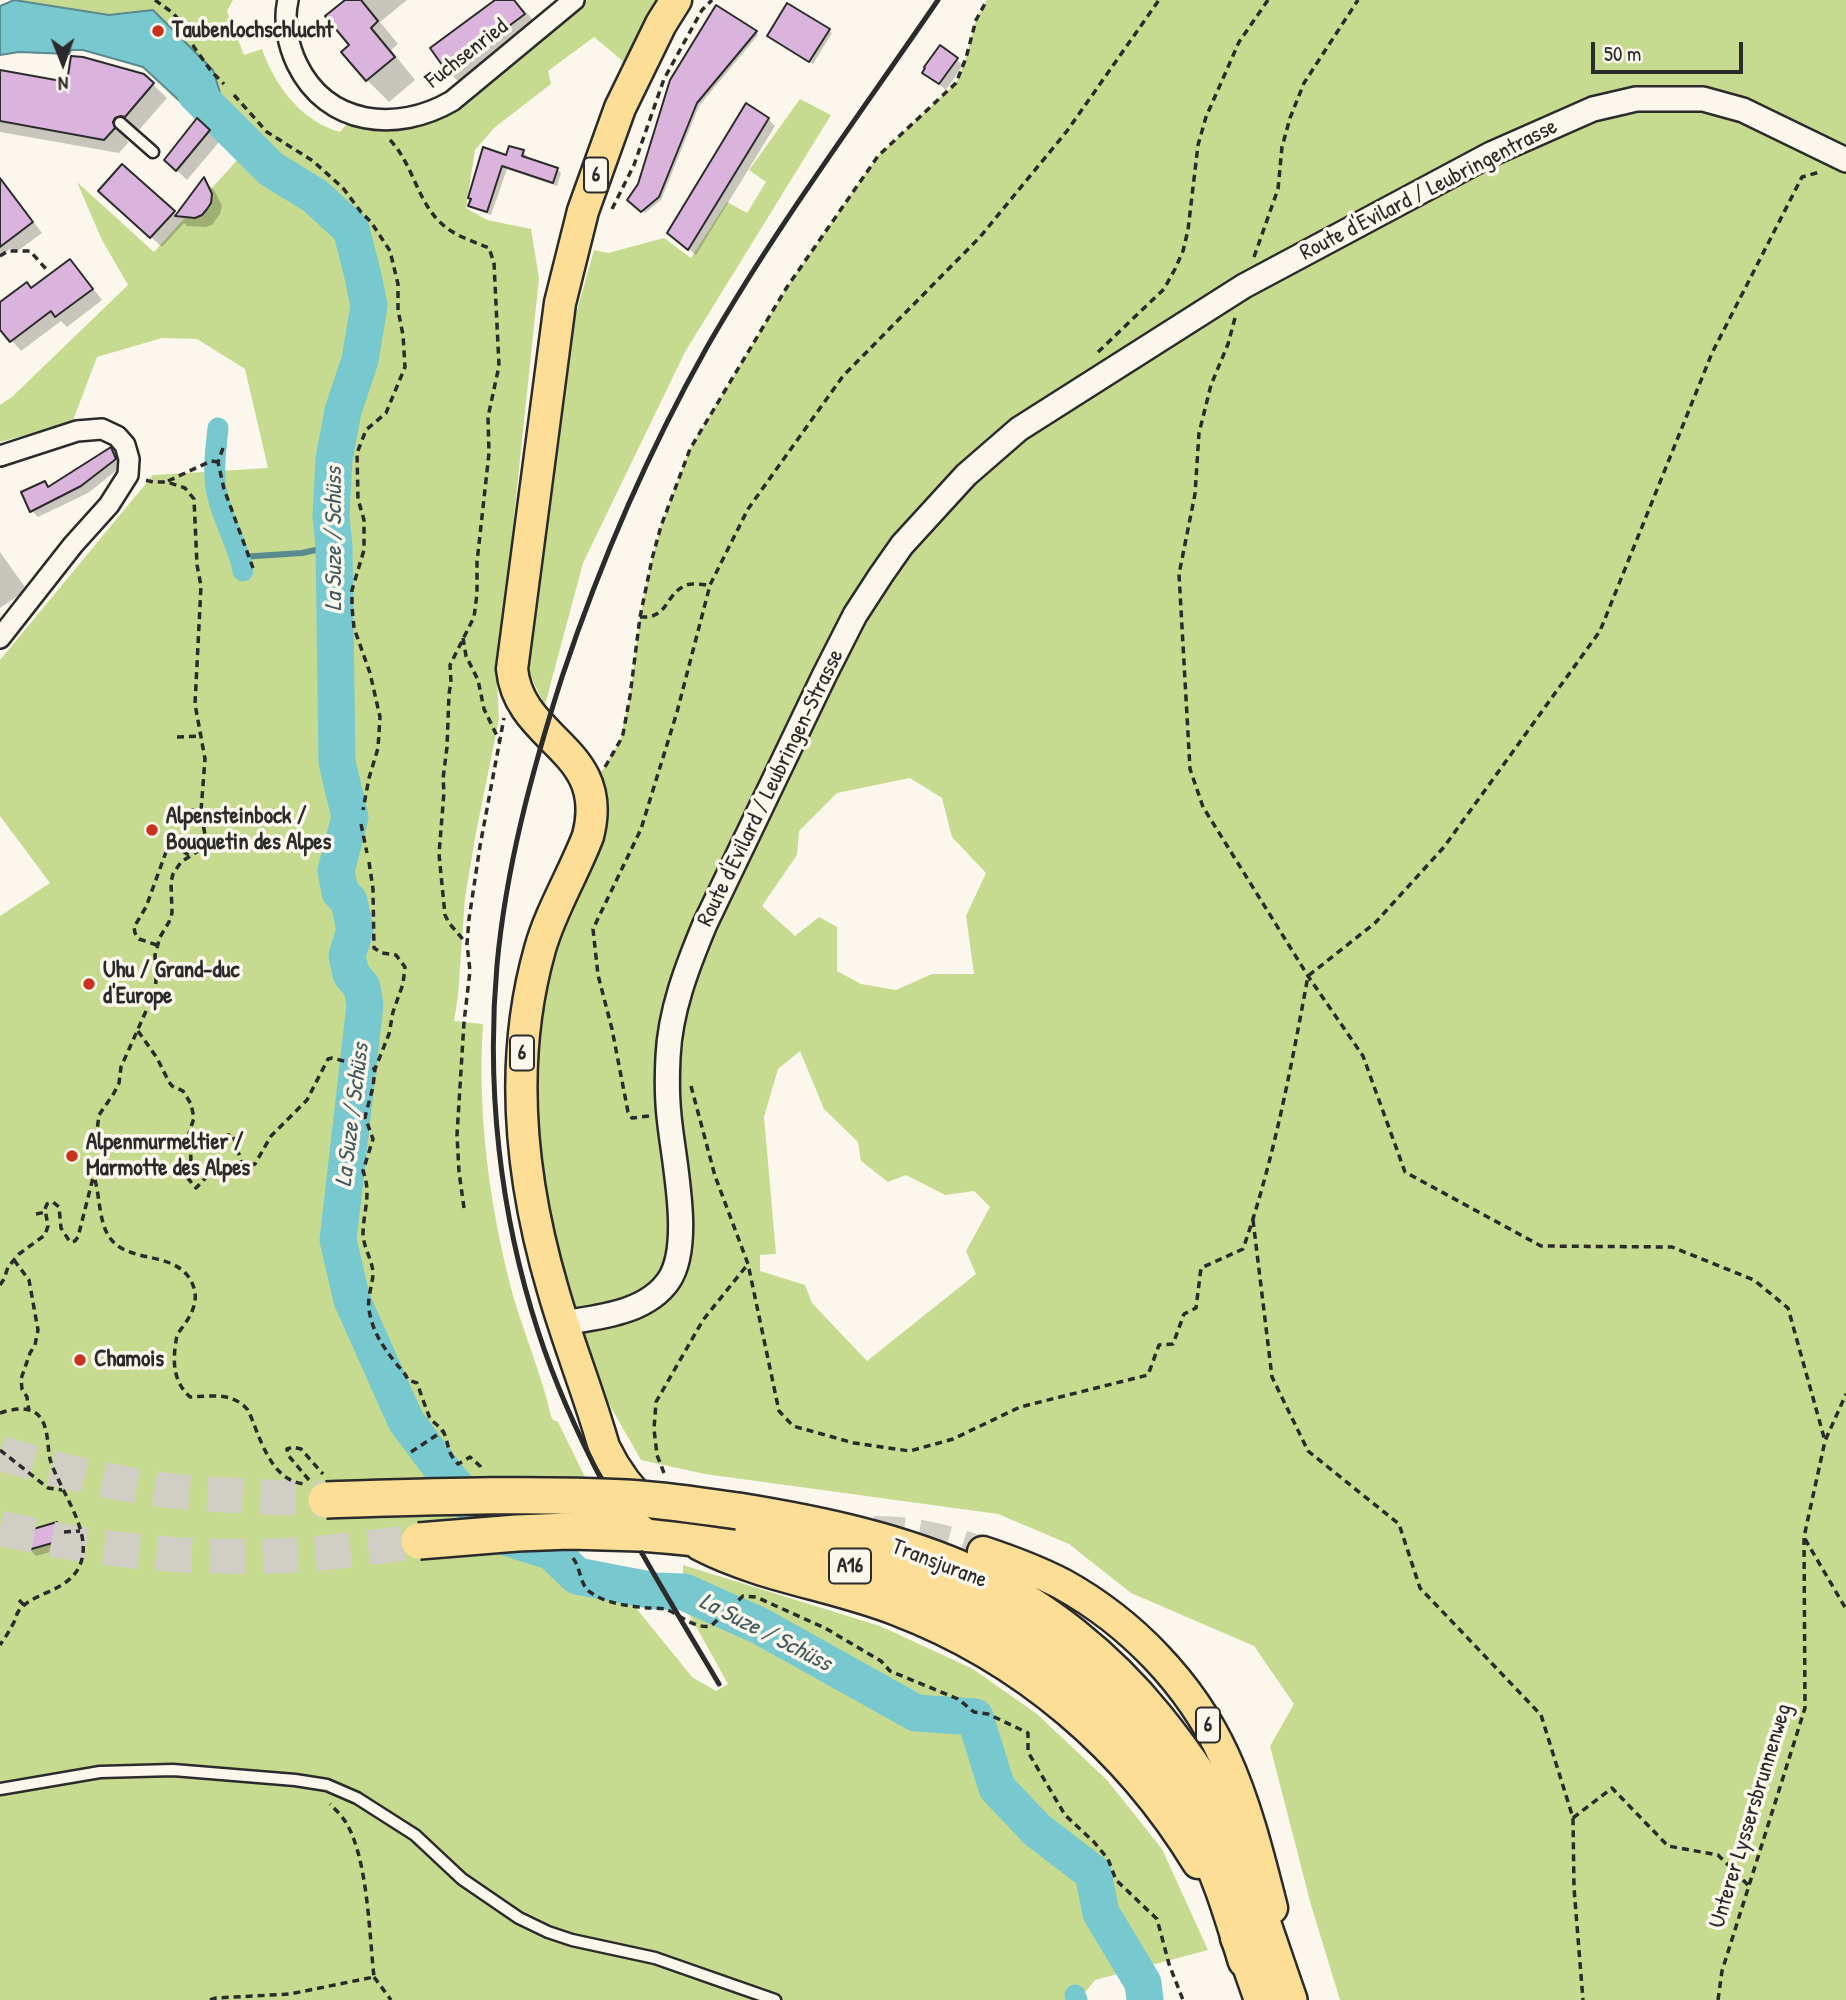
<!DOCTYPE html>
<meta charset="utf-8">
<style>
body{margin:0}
#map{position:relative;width:1846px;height:2000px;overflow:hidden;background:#fbf7ec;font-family:"Patrick Hand",sans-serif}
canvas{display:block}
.north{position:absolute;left:28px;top:28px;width:70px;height:70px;-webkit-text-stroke:5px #fbf7ec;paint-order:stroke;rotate:179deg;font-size:19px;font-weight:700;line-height:28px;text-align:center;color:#2b2b2b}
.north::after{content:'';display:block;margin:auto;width:24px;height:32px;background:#2b2b2b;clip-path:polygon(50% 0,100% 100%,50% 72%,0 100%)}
.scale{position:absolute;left:1591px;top:42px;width:152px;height:32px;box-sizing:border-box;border:4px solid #2b2b2b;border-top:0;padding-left:9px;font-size:21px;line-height:24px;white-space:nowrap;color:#2b2b2b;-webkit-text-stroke:5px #fbf7ec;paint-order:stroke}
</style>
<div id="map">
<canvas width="1846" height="2000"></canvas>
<div class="north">N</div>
<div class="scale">50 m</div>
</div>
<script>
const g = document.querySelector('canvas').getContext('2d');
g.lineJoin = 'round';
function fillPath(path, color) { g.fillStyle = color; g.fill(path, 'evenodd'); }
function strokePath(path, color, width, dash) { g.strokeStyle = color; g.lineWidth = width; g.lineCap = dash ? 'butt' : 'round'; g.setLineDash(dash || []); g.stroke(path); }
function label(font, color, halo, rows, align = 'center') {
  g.font = font + ' "Patrick Hand",sans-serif'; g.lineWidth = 7; g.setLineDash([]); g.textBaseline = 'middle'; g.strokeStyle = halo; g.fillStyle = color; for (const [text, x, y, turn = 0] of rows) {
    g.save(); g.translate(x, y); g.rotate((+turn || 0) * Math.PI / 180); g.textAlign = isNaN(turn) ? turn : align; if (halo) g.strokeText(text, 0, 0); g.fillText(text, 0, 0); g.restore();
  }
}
const green = new Path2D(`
 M18,0H233L227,11L244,55L262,49C275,86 301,121 340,132L348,122L367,127L403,130L440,108L587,0H661L625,63L594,37L548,71L551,84L494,128L475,150L466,208L487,220L531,229L539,278L497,680L499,719L476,833L465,898L458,996L454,1021L483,1024C477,1115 490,1211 514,1299C526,1339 542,1376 551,1416L553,1420L558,1422L585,1477L529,1476L564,1542L632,1603L692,1677L716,1691L728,1684L684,1605L683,1565L880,1626L973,1669L1037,1714L1107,1780L1162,1849L1208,1950L1095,1980L1079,2000H0V916L50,883L0,816V660L153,475L268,468L245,369L197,339L162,338L97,357L72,423L0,442V405L13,396L128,285L102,240L77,182L154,252L240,157L154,10L109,15Z
 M987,0H1846V2000H1340L1311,1905L1270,1746L1294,1704L1254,1646L1131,1593L1069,1544L998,1514L705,1474L641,1460L563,1323L520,1078L590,791L620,741L630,696L640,617L652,559L661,526L690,449L787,287L878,156L956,83L966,58L976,20ZM910,778L942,798L952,837L986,873L966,916L974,974H932L896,990L861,984L837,971V927L819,917L795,936L762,906L797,855L799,831L837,793ZM800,1051L824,1109L858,1142L861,1161L888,1182L906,1175L945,1195L974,1191L990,1207L966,1251L976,1274L867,1361L812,1303L805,1285L760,1271V1255L776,1254L764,1117L778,1069Z
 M800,99L831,115L685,352L583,563L545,705C530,677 525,666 525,634L572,328L594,250L608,253L664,238L691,258L727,202L747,213L766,182L749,170Z`);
const water = new Path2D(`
 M14,0L109,15L153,10L213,70L240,157L143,67L83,50H71L69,54L19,52L0,55V6Z`);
const shadow = new Path2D(`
 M347,0H407L380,22L398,44L391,50L415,80L389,102L367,80L344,52L352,46Z
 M498,0H514L529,15L545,37L470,93L448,71L432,49Z
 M829,31L832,33L813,64L772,39Z
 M756,32L758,35L699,106L661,200L645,213L629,200L639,185L671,80Z
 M956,59L963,65L946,90L925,73Z
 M0,72L68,84L143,75L167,98L139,130L136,129L129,131L126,137L128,143L119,153L0,132Z
 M768,119L775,126L696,255L676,239Z
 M197,121L219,142L187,180L166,160Z
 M523,152L527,156L526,159L557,169L561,173L557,186L507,169L491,215L474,209L470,205L507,157Z
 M122,166L177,216L204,180L214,190L222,206L220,214L212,225L206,227L187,226L184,223L162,247L111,201Z
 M3,185L13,195L42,233L15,253L11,248L0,257V187Z
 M70,261L80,271L102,300L67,327L61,321L21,351L0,327V305L32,290Z
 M111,450L117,456L122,466L88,493L38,517L32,511L44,483L50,488Z
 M0,552L27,590L0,608Z
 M57,1524L64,1531L68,1547L36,1556L30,1549Z`);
const stream = new Path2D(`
 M240,557L302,553L334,546`);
const canal = new Path2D(`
 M218,428C216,449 213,468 216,488C220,515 238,543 243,571
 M1075,1995L1077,2000`);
const river = new Path2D(`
 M196,94L271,169L315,196L351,229L363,276L369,306L360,360L343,411L334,459L331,516L334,546L337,762L350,817L336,871L340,892L349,901L355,930L347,956L351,974L362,987L365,1005L338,1240L352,1300L406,1421L451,1481L487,1522L505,1537L552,1552L577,1576L655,1591L684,1592L760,1626L916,1713L975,1717L997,1788L1037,1830L1093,1873L1101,1913L1143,1983L1145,2000`);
const building = new Path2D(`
 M345,0H361L378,21L371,28L395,57L366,81L341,52L349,45L325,16Z
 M495,0H514L525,14L447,72L430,48Z
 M787,3L830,29L809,62L767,36Z
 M716,5L757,31L697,103L659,197L641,212L627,200L638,184L670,80Z
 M940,45L958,58L939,84L922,73L925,68L924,67Z
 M71,56L83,57L144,74L154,83L125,117L121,116L115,118L113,122L115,128L104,140L0,121V70L67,82Z
 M746,103L769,118L688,250L667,233Z
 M197,118L210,130L176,171L164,160Z
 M509,146L524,150L522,156L558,168L553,183L502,166L487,212L468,206L471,199L468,198L483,147L506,155Z
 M122,164L175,211L150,238L98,191Z
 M204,177L212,194L211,203L207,209L202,215L195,218L175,216Z
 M0,178L33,222L0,247Z
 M70,259L93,289L55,317L51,311L10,342L0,330V302L27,282L31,288Z
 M111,447L116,459L81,486L30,512L21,492L45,481L48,487Z
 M57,1522L63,1540L28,1550L23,1532Z`);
const primaryTunnel = new Path2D(`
 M874,1531C913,1530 947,1540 983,1552`);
const motorwayTunnel = new Path2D(`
 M0,1453C50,1469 104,1481 156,1489C211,1496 267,1497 322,1499
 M0,1528C89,1549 178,1559 270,1556C317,1555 365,1548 413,1542`);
const path = new Path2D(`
 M155,0L173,13L184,26L194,47L211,71L224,84
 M234,95L267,132L313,161L343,188L361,212L371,222L390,251L398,284V310L403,335L405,367L386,413L366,430L357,453L358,499L364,520V550L352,590V607L354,628L370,673L380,717L378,748L369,778L363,810
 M390,140C413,164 417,201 441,223C454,236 473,241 489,248L494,263L499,366L488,417L489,453L477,562V594L474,617L450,665L451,682L449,694L447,747L443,779L444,792L439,854L445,915L449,923L467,944
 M612,209L634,165L664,79L702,10L712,0
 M0,256L8,251H30L46,269
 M1254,257L1278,189L1282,147L1290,118L1304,83L1358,0
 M1235,318L1228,344L1211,385L1199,433L1195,494L1179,574L1190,769L1203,807L1308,976L1363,1056L1405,1172L1541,1246L1672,1247L1754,1280L1788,1308L1825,1441
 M1098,352L1164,289L1175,269L1183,251L1188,230L1198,145L1206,117L1239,42L1268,0
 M223,448L218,462L224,489L253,568
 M168,481L211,461L218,462
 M640,617C669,619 664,595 686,585C692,583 703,585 710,585
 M463,638L466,656L478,680L484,709L500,742
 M177,737L200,736
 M605,767L620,741L623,734L630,696L640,617L652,559L661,526L690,449L787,287L878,156L956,83L966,58L976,20L987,0
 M189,810L201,811
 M361,824L367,853
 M369,862L373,889L374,948L382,953L396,955L405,967L403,984L393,1012L389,1034L375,1069L373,1087L365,1117L373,1139L363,1171C372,1194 363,1212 363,1235C364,1248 372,1260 373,1272C373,1285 367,1296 369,1310C373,1332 381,1344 395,1362C400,1369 405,1372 408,1380L417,1383C421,1394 425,1406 429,1416C432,1423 441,1426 444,1433C450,1447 446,1451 458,1464L470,1457L480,1466L481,1470
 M157,945L139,939L135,933L134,927L146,907L166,852L170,849L181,850L190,856
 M125,996L149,1005
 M138,1031L157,1058L169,1082L172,1086L183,1091L191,1104L194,1118L189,1133L191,1159L186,1176L196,1188L215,1168L228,1135H233L241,1161L247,1166L255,1164L271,1136L307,1100L328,1059L332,1058L375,1069
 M691,1086L715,1176L748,1264L779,1411L793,1426L854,1443L910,1451L953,1439L1020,1407L1148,1375L1159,1345L1173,1344L1184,1314L1196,1308L1201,1268L1243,1249C1274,1160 1291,1068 1308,976L1375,923L1444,847L1600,631L1712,353L1802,177L1820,172
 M649,1116L632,1118L628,1112L612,1029L598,975L593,929L641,829L677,712L710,585L748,509L843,376L980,237L1067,131L1159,0
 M95,1180C100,1198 99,1223 110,1238C130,1266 181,1248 194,1288C199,1305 188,1320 179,1332C176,1336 176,1342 175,1348C173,1367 175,1383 190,1397C211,1396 233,1392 248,1410C260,1436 270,1482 306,1484
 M464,1208L459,1172L457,1135L464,1022L470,971L467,944L469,919L480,846L504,718
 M36,1214L46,1212
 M1253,1220L1272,1377L1308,1451L1399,1524L1420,1588L1541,1715L1573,1818L1574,1888L1583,2000
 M14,1260L29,1280L38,1330L35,1345L30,1353L21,1379L22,1389L27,1397L29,1411
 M0,1285L4,1279L8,1267L19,1254L45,1235L48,1226L45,1209L47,1204L53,1202L59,1207L61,1228L70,1242L75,1241L78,1237L97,1162L96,1138L99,1115L114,1093L119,1083L121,1067L155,991L156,980L155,955L160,937L169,922L172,913L171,882L173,874L181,862L198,851L203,845L205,835L201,811L205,759L195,704L201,586L197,565L194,499L185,488L167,482H153L145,480
 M0,1413C12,1409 31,1405 40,1417C49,1429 47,1446 50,1459C59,1491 97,1535 78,1569C64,1593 30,1593 18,1612C16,1615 16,1619 14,1622C10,1630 5,1638 0,1645
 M0,1450L48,1488L62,1490
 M411,1452L443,1431
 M664,1473L657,1455L654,1429L656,1402L703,1320L748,1264
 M309,1480L288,1455L287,1449L293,1447L301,1449L323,1474
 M64,1532L80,1531
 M1805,1539L1846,1609
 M573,1558C581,1569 580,1585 590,1592C606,1604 629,1606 648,1608C653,1608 660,1608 665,1609C680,1614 693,1629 711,1626L743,1596L756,1597L825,1628L881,1661L890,1671L958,1699L974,1712L988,1714L1028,1733V1752L1065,1815L1094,1842L1108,1859L1116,1880L1157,1919L1169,1964L1183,2000
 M19,1600L25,1606
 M1573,1818L1612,1788L1668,1846L1718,1855L1749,1886
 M374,1977L391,2000
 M210,2000L216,1998L290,1994L374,1977C369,1933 368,1857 345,1821C341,1815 335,1809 330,1804
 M1718,2000L1722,1971L1805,1708L1804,1537L1825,1441L1846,1394`);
const service = new Path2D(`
 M120,123L153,152
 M0,1789L100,1772L173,1770L295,1780L327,1785L357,1798L415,1835L462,1879L519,1918L548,1932L572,1940L655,1958L775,2000`);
const minor = new Path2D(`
 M288,0C283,21 288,45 297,64C327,126 397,133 452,101L574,0
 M0,456L77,431L102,429L117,436L125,445L129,459L128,475L109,505L73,545L0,638`);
const tertiary = new Path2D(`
 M563,1323C599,1317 647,1313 669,1280C693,1244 673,1159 669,1116C667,1097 667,1077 668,1057C670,1011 687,967 705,924L824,676L855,615L881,575L902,545L966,475L1019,429L1244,286L1491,154L1593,109L1636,99H1703L1743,110L1846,160`);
const primary = new Path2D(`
 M651,1510C631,1492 616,1472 604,1447C589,1394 568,1343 553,1290C520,1178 508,1062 540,949C550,912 574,873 588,836C611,748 519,742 512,669L560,303L583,211L620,108L661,24L676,0
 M700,1545C762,1577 833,1585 897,1610C1023,1658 1128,1748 1198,1863
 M983,1552C1010,1561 1037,1571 1062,1584C1131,1622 1191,1684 1224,1756C1246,1804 1259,1857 1272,1908
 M1236,1938L1246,1960L1260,2000`);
const motorway = new Path2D(`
 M738,1511C818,1524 900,1541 974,1575C1044,1606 1108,1659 1156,1718C1176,1743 1196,1769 1211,1797C1244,1861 1265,1932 1289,2000
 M640,1533C711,1538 781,1548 850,1566C880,1574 911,1582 940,1595C1047,1642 1146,1734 1200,1836C1221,1875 1233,1918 1246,1960`);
const rail = new Path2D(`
 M719,1684C652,1570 579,1458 538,1331C500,1214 486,1088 497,965C506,867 532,771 562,677C600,563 648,452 707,347C776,227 860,114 938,0`);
const motorwayBridge = new Path2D(`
 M326,1500C426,1497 526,1493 626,1498C664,1500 701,1506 738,1511
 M419,1541L517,1533L569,1531L640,1533`);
const markers = [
 [158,31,7,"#c8321e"],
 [152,830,7,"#c8321e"],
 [89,984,7,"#c8321e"],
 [72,1156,7,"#c8321e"],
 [80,1360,7,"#c8321e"]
];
const shields = [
 [596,175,24],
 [522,1053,24],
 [850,1566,42],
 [1208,1725,24]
];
const shieldNames = [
 ["6",596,175],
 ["6",522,1053],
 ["A16",850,1566],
 ["6",1208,1725]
];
const poiNames = [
 ["Taubenlochschlucht",172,31],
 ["Alpensteinbock /",166,817],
 ["Bouquetin des Alpes",166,843],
 ["Uhu / Grand-duc",103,971],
 ["d'Europe",103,997],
 ["Alpenmurmeltier /",86,1143],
 ["Marmotte des Alpes",86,1169],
 ["Chamois",94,1360]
];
const streetNames = [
 ["Fuchsenried",467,54,-38],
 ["Route d'Evilard / Leubringentrasse",1429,190,-27],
 ["Route d'Evilard / Leubringen-Strasse",771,788,-64],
 ["Transjurane",939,1564,21],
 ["Unterer Lyssersbrunnenweg",1751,1816,-73]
];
const waterNames = [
 ["La Suze / Schüss",335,539,-90],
 ["La Suze / Schüss",353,1115,-83],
 ["La Suze / Schüss",765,1633,27]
];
fillPath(green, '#c7db90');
fillPath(water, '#78c9cf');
strokePath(water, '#598a8d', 2);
fillPath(shadow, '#0003');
strokePath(stream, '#598a8d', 6);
strokePath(canal, '#78c9cf', 21);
strokePath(river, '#78c9cf', 37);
fillPath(building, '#dab4dd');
strokePath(building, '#2b2b2b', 2);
strokePath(primaryTunnel, '#d1cec5', 30, [30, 15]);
strokePath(motorwayTunnel, '#d1cec5', 35, [35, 18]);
strokePath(service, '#2b2b2b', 15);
strokePath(minor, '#2b2b2b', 24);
strokePath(tertiary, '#2b2b2b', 28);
strokePath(primary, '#2b2b2b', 35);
strokePath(motorway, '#2b2b2b', 40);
strokePath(path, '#2b2b2b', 3.5, [7, 5]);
strokePath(service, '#fbf7ec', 10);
strokePath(minor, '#fbf7ec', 19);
strokePath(tertiary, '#fbf7ec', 23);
strokePath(primary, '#fcde96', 30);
strokePath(motorway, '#fcde96', 35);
strokePath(rail, '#2b2b2b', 5);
strokePath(motorwayBridge, '#2b2b2b', 40, []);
strokePath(motorwayBridge, '#fcde96', 35);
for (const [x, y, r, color] of markers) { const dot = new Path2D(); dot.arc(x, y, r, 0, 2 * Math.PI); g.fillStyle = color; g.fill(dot); strokePath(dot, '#fbf7ec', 2.5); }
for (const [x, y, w] of shields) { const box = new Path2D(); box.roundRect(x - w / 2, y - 17.5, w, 35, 5); g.fillStyle = '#fbf7ec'; g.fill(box); strokePath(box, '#2b2b2b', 2); }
label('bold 21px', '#2b2b2b', null, shieldNames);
label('bold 23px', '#2b2b2b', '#fbf7ec', poiNames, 'left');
label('23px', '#2b2b2b', '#fbf7ec', streetNames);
label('italic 24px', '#425a5c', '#fbf7ec', waterNames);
</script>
